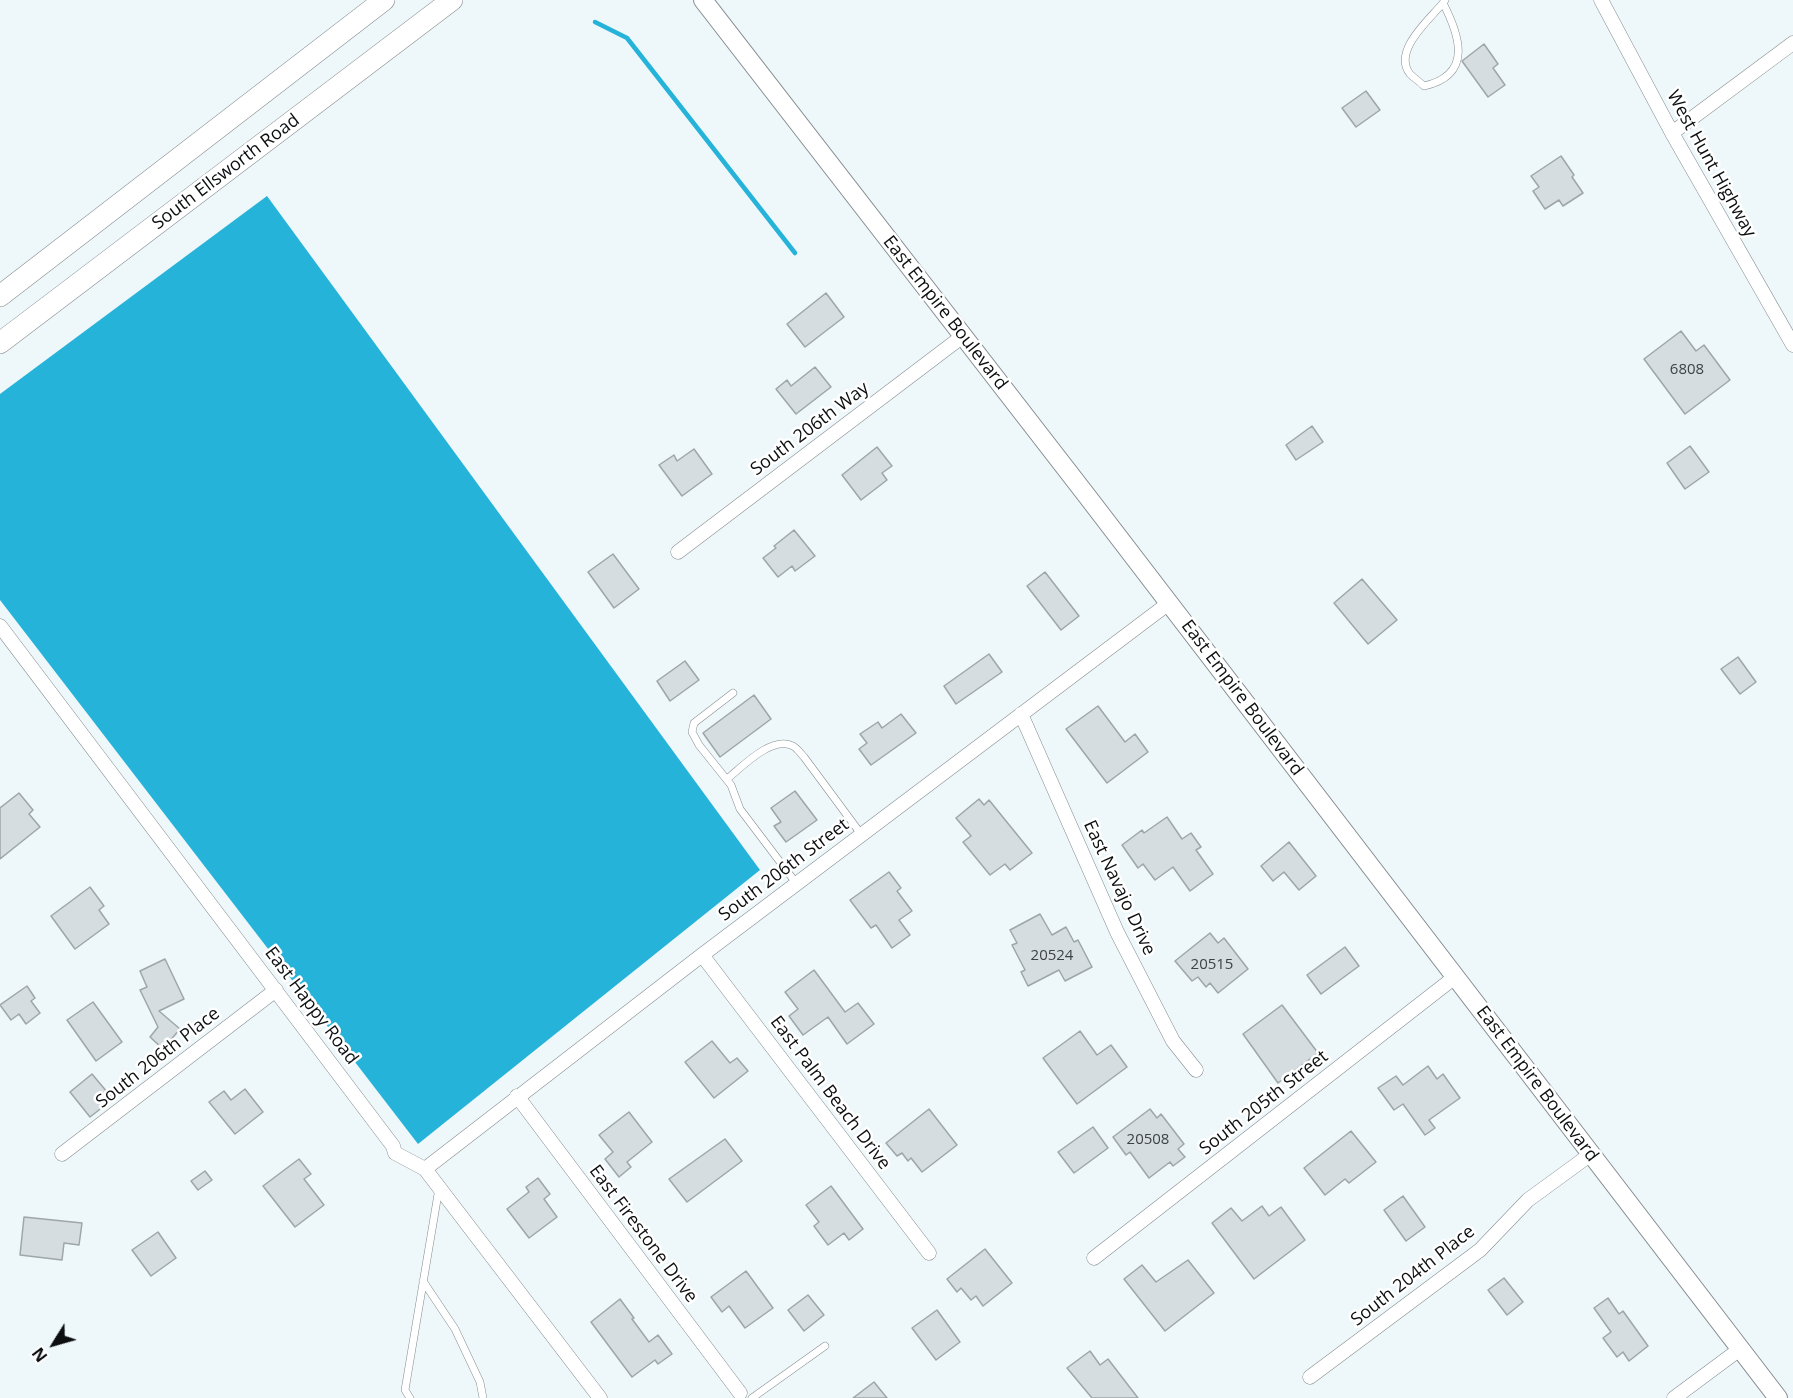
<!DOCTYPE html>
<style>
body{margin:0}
#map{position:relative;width:1793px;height:1398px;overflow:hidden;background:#eef7fa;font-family:"Open Sans",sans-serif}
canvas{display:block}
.north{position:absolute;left:24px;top:1314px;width:60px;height:60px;-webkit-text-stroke:4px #fff;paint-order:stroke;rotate:233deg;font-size:16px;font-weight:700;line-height:24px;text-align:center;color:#0c0e0f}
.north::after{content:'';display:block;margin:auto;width:21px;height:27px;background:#0c0e0f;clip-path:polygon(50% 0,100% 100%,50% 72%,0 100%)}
</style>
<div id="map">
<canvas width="1793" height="1398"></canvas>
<div class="north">N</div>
</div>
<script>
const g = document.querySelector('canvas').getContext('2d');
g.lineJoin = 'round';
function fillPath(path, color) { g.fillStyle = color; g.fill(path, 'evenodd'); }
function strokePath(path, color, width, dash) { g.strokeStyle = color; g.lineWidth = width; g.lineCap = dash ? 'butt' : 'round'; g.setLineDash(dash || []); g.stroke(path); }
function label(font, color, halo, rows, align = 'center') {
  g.font = font + ' "Open Sans",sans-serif'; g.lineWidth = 5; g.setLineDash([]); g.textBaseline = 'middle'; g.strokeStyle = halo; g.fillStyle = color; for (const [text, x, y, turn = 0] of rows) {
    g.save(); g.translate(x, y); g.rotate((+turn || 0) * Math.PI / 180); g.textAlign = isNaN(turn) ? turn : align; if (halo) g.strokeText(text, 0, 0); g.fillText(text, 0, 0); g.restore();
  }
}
const water = new Path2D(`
 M267,196L760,870L418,1144L0,600V394Z`);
const stream = new Path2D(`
 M595,22L627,38L795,253`);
const building = new Path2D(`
 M1484,44L1498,64L1493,68L1505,85L1488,97L1462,61Z
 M1366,91L1380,110L1356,127L1342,108Z
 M1561,156L1574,175L1572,177L1583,193L1563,206L1559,200L1545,209L1533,191L1539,187L1531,176Z
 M826,293L844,317L805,347L787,324Z
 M1681,331L1696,351L1704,345L1730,380L1685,414L1644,359Z
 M815,367L831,387L796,414L776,389L787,380L791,386Z
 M1312,426L1323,442L1296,460L1286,445Z
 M1690,446L1709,472L1685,489L1667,463Z
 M877,447L892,466L882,473L887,480L861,500L842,475Z
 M694,449L712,474L682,496L659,465L674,455L677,461Z
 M794,530L815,556L795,571L792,566L778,577L763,558L776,548L774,546Z
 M613,554L639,589L614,608L588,572Z
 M1045,572L1079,616L1061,630L1027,586Z
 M1362,579L1397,620L1368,644L1334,603Z
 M989,654L1002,672L956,704L944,686Z
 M1738,657L1756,682L1740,694L1721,669Z
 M685,661L699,680L670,701L657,681Z
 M754,695L771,719L720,757L703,733Z
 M1098,706L1125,742L1135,734L1148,752L1107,783L1066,729Z
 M901,714L916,733L871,765L859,749L867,743L860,734L878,722L882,728Z
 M795,791L817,820L786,842L774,826L781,822L771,808Z
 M19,793L33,810L29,814L40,827L0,859V808Z
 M979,799L984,805L989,800L1032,853L1010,870L1005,864L990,875L963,842L971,836L956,818Z
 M1167,817L1182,839L1191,833L1201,847L1196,850L1213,874L1190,891L1173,867L1155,880L1143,864L1138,868L1122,845L1142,830L1144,833Z
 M1289,842L1316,876L1299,890L1284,872L1273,881L1261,866Z
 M889,872L901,888L897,891L912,911L899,920L910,935L892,948L876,925L871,928L850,900Z
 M90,887L104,906L99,910L109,924L75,949L51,916Z
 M1040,914L1052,935L1066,927L1074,942L1078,940L1092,967L1065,981L1059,970L1028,986L1021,972L1025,970L1012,945L1017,943L1010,930Z
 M1210,933L1218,943L1224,938L1248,969L1218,993L1210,983L1206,987L1198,977L1192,981L1175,961Z
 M1345,947L1359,966L1321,994L1307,975Z
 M165,959L184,999L159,1011L180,1029L163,1049L150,1037L158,1027L140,990L147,987L140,971Z
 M814,970L845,1012L858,1003L874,1024L847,1044L828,1017L803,1035L789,1016L798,1009L785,992Z
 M27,986L35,998L31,1001L40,1013L26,1024L19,1014L11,1020L0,1005Z
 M93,1002L122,1042L96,1061L67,1020Z
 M1282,1005L1318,1053L1278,1083L1243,1034Z
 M1080,1031L1097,1055L1111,1045L1127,1067L1077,1104L1043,1058Z
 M712,1041L730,1063L737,1058L748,1071L714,1098L685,1062Z
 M1428,1066L1437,1079L1443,1074L1460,1098L1429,1120L1435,1128L1425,1135L1403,1104L1394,1110L1378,1088L1396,1076L1403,1085Z
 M92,1074L113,1099L90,1117L70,1092Z
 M245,1089L263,1112L235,1134L209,1102L224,1091L231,1100Z
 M929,1109L957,1145L922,1172L911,1158L908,1161L902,1153L897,1156L886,1143Z
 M1150,1109L1157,1118L1161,1114L1184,1144L1178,1149L1185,1157L1173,1166L1170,1162L1149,1178L1130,1152L1126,1155L1113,1137Z
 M629,1112L652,1142L627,1162L631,1167L619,1177L605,1159L613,1152L599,1135Z
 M1093,1127L1108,1148L1074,1173L1058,1152Z
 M1351,1131L1376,1162L1349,1183L1345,1179L1325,1195L1304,1168Z
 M725,1139L742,1161L687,1202L669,1179Z
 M299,1159L311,1174L304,1179L324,1205L295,1227L263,1186Z
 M205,1171L212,1180L198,1190L191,1181Z
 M538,1178L550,1194L544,1199L557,1217L529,1238L507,1209L529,1192L526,1187Z
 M831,1186L863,1229L849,1240L844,1233L828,1245L814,1226L819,1222L806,1205Z
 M1403,1196L1425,1227L1406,1241L1384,1210Z
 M1262,1206L1269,1216L1281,1207L1305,1240L1254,1279L1212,1223L1231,1208L1242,1221Z
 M24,1217L82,1223L79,1245L64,1243L62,1260L20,1255Z
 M158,1232L176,1258L151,1276L132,1250Z
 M985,1249L1012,1283L983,1306L976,1296L971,1300L961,1288L957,1292L947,1279Z
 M1188,1260L1214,1293L1165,1331L1124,1279L1142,1265L1156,1282Z
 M746,1271L773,1308L745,1328L729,1306L722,1312L711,1297Z
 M1504,1278L1523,1302L1507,1315L1488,1290Z
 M808,1295L824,1315L804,1331L788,1310Z
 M1608,1298L1619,1314L1623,1311L1648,1346L1629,1361L1623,1352L1617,1357L1603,1338L1611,1332L1594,1308Z
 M620,1299L634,1318L632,1319L649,1342L658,1335L672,1354L658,1364L655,1360L632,1377L591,1322Z
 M937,1310L960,1342L936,1360L912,1328Z
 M1090,1351L1100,1365L1108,1359L1138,1398H1092L1067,1368Z
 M874,1382L887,1398H853Z`);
const lane = new Path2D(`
 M1443,3C1460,36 1473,75 1424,86C1420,82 1414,78 1410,74C1392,51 1429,20 1443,3L1445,0
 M733,693L694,723L692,732L699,745L731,785L740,809L796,883
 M727,779C742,767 772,735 793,746C797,748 801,754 804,757L861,834
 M423,1281L455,1329L480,1382L483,1398
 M410,1398L405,1390L439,1188
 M752,1398L825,1346`);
const street = new Path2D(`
 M1601,0L1672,133L1793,345
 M1672,133L1793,43
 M678,552L963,336
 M0,626L393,1146L395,1153L425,1169L600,1398
 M1021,714L1117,932L1173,1041L1196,1070
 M702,955L929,1253
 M517,1096L740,1393
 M62,1154L276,990
 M425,1169L702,955L1169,603
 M1094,1258L1455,977
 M1310,1377L1480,1250L1528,1200L1591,1154
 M1674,1398L1740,1349`);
const secondary = new Path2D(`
 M703,0L1087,496L1778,1398`);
const primary = new Path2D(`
 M0,296L384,0
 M0,343L452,0`);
const numberNames = [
 ["6808",1687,370],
 ["20524",1052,956],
 ["20515",1212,965],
 ["20508",1148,1140]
];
const streetNames = [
 ["West Hunt Highway",1711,164,61],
 ["South Ellsworth Road",226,172,-37],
 ["East Empire Boulevard",945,313,52],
 ["South 206th Way",810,429,-37],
 ["East Empire Boulevard",1242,698,53],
 ["South 206th Street",784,870,-37],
 ["East Navajo Drive",1119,888,65],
 ["East Happy Road",311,1006,53],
 ["South 206th Place",158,1058,-38],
 ["East Empire Boulevard",1537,1084,53],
 ["East Palm Beach Drive",830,1093,53],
 ["South 205th Street",1264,1103,-38],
 ["East Firestone Drive",643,1234,53],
 ["South 204th Place",1413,1276,-38]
];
fillPath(water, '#26b3d9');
strokePath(stream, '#26b3d9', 4.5);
fillPath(building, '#d5dde0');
strokePath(building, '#9ea6a9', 1.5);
strokePath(lane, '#868d90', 8);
strokePath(street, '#868d90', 15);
strokePath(secondary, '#868d90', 20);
strokePath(primary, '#868d90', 22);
strokePath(lane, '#fff', 7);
strokePath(street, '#fff', 14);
strokePath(secondary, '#fff', 18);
strokePath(primary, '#fff', 21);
label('15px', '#3e4243', null, numberNames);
label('18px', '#0c0e0f', '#fff', streetNames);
</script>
